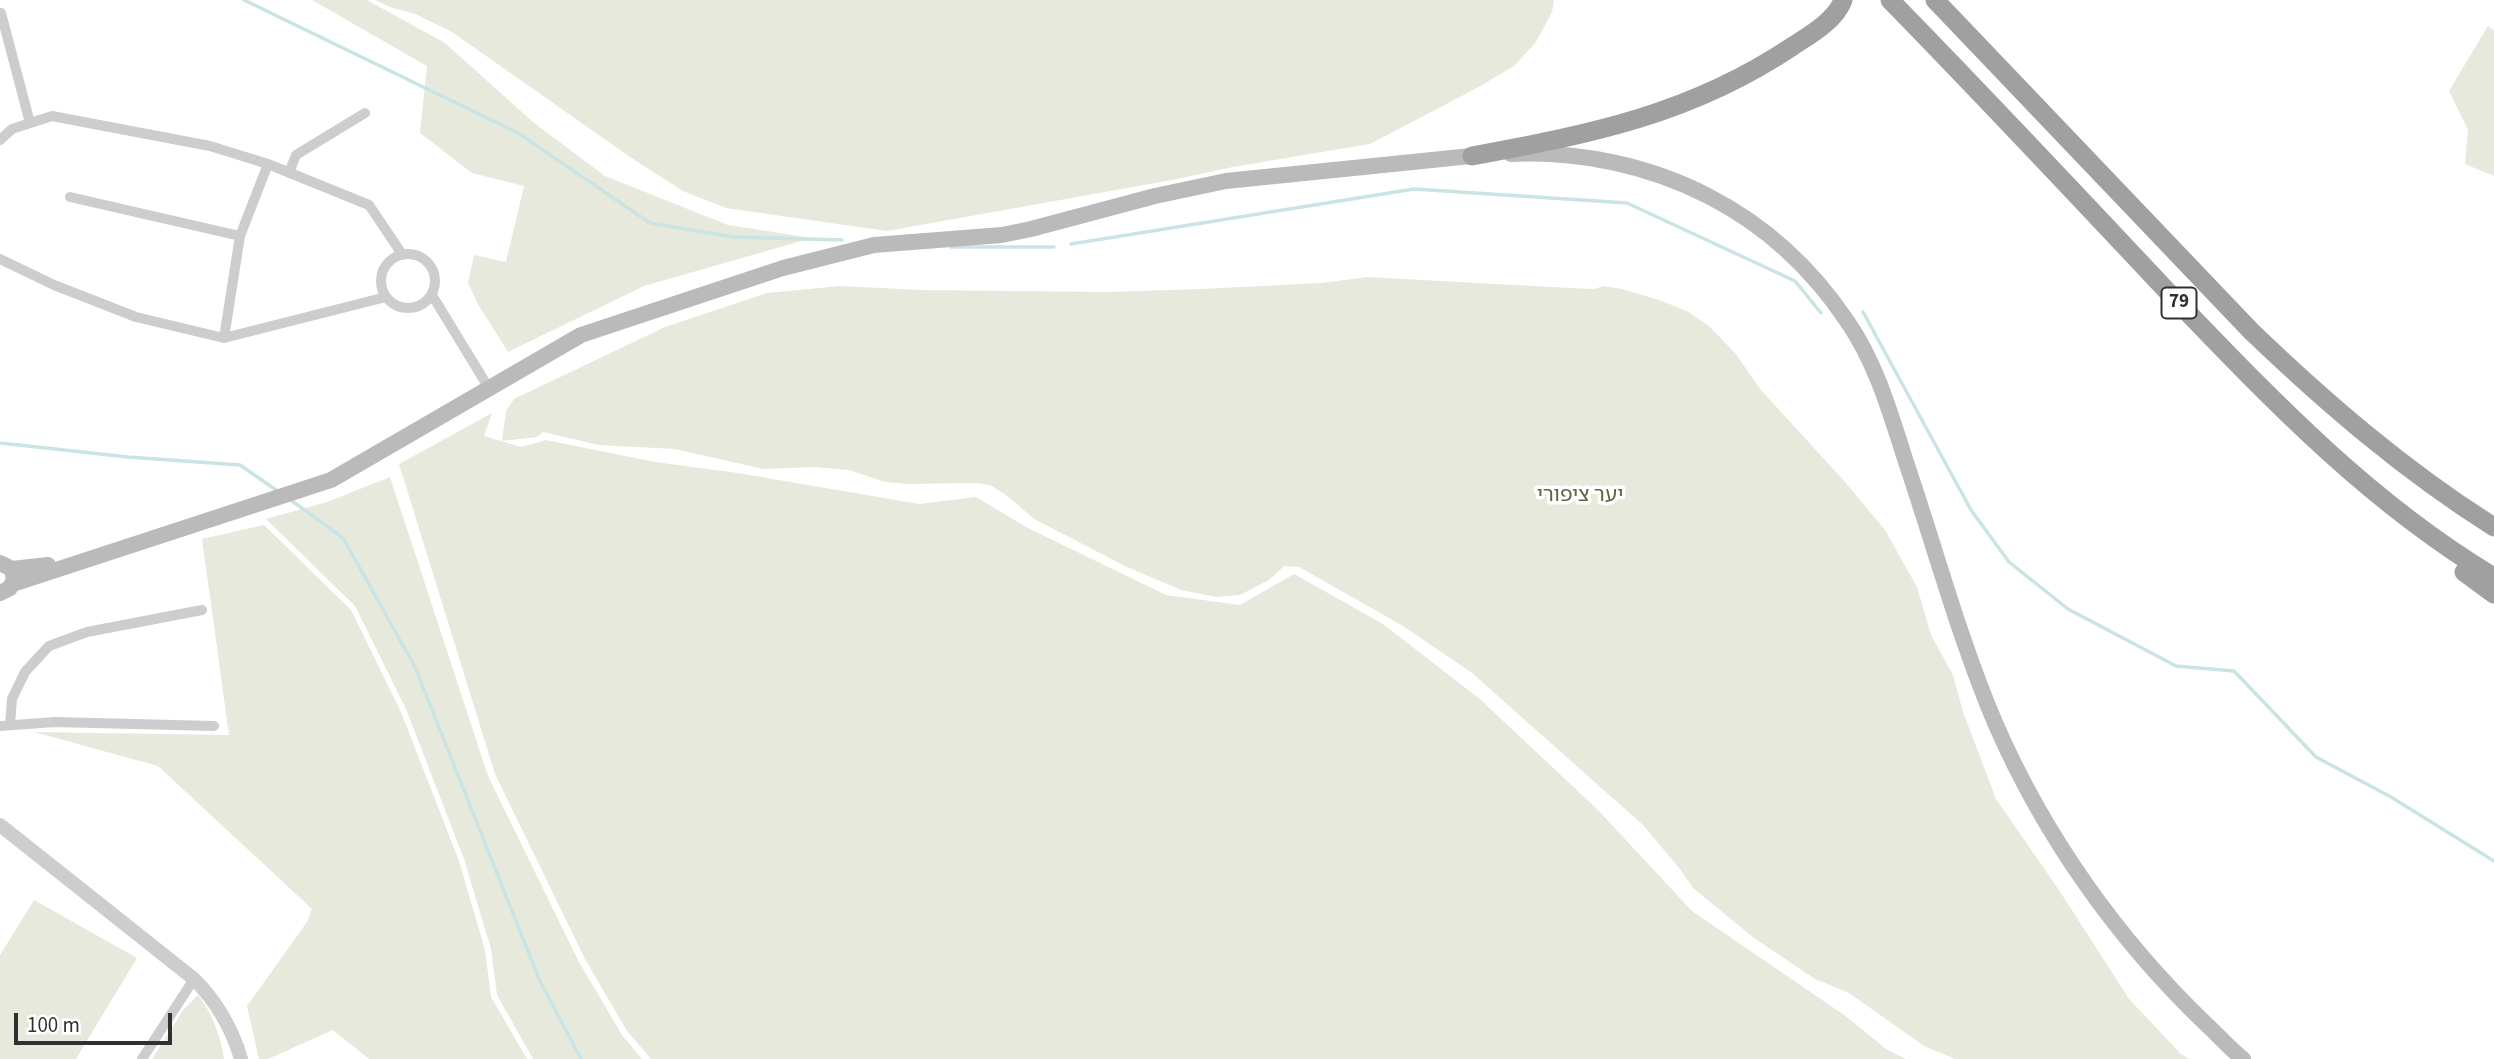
<!DOCTYPE html>
<meta charset="utf-8">
<style>
body{margin:0}
#map{position:relative;width:2494px;height:1059px;overflow:hidden;background:#fff;font-family:"Source Sans 3",sans-serif}
canvas{display:block}
.scale{position:absolute;left:14px;top:1013px;width:158px;height:32px;box-sizing:border-box;border:4px solid #303030;border-top:0;padding-left:9px;font-size:21px;line-height:24px;white-space:nowrap;color:#303030;-webkit-text-stroke:5px #fff;paint-order:stroke}
</style>
<div id="map">
<canvas width="2494" height="1059"></canvas>
<div class="scale">100 m</div>
</div>
<script>
const g = document.querySelector('canvas').getContext('2d');
g.lineJoin = 'round';
function fillPath(path, color) { g.fillStyle = color; g.fill(path, 'evenodd'); }
function strokePath(path, color, width, dash) { g.strokeStyle = color; g.lineWidth = width; g.lineCap = dash ? 'butt' : 'round'; g.setLineDash(dash || []); g.stroke(path); }
function label(font, color, halo, rows, align = 'center') {
  g.font = font + ' "Source Sans 3","Noto Sans Hebrew",sans-serif'; g.lineWidth = 7; g.setLineDash([]); g.textBaseline = 'middle'; g.strokeStyle = halo; g.fillStyle = color; for (const [text, x, y, turn = 0] of rows) {
    g.save(); g.translate(x, y); g.rotate((+turn || 0) * Math.PI / 180); g.textAlign = isNaN(turn) ? turn : align; if (halo) g.strokeText(text, 0, 0); g.fillText(text, 0, 0); g.restore();
  }
}
const green = new Path2D(`
 M312,0H367L445,43L533,122L605,176L728,225L812,238L644,286L508,352L479,306L468,283L474,255L506,262L524,186L472,173L420,133L427,66Z
 M375,0H1554L1552,12L1536,42L1514,66L1475,89L1370,144L1233,167L1172,180L887,231L726,208L683,191L630,157L452,32L415,14L390,7Z
 M2488,26L2494,30V176L2465,164L2468,130L2449,91Z
 M1368,277L1569,288L1594,289L1604,286L1622,289L1659,300L1687,311L1709,326L1736,354L1760,389L1846,483L1885,530L1917,587L1931,635L1953,675L1963,712L1996,799L2059,890L2129,999L2180,1053L2189,1059H1955L1924,1046L1849,993L1815,979L1754,938L1693,888L1680,869L1643,825L1472,673L1403,626L1299,567L1284,566L1269,580L1240,595L1216,597L1181,590L1127,567L1034,519L1006,495L990,485L976,483L907,484L885,482L849,470L814,467L763,469L675,449L599,445L543,432L537,437L502,441L506,411L514,399L665,327L767,293L840,286L921,290L1107,292L1202,289L1321,283Z
 M492,413L484,436L521,447L546,440L655,462L738,473L919,504L976,497L1026,527L1166,595L1240,605L1294,574L1383,624L1481,700L1598,810L1692,911L1847,1017L1886,1049L1906,1059H651L627,1031L585,959L495,774L399,464Z
 M390,477L488,776L579,962L622,1035L642,1059H533L497,995L491,949L464,859L406,709L355,606L266,519L327,502Z
 M264,525L351,610L401,712L459,861L485,950L491,997L527,1059H369L333,1030L268,1059H259L247,1006L307,922L312,909L158,766L34,732L229,735L202,539Z
 M34,900L137,958L76,1059H0V955Z
 M198,995C213,1014 220,1035 224,1059H152L184,1009Z`);
const stream = new Path2D(`
 M244,0L518,133L650,223L733,237L842,240
 M1071,244L1414,189L1627,203L1795,281L1821,313
 M951,247H1054
 M1863,312L1971,510L2009,562L2068,609L2176,666L2234,671L2316,757L2391,797L2494,861
 M0,443L128,457L240,465L279,492
 M288,498L343,538L415,667L539,979L581,1059`);
const minor = new Path2D(`
 M1,13L30,123
 M0,140L12,129L52,116L210,146L268,164L369,205L402,254
 M289,173L296,155L365,113
 M70,197L240,236
 M381 281a27 27 0 1 1 54 0a27 27 0 1 1-54 0Z
 M0,259L54,285L136,317L224,338L240,236L268,164
 M432,295L490,390
 M224,338L386,297
 M10,725L12,699L25,672L49,646L87,632L202,610
 M0,726L55,722L214,726
 M142,1059L194,979`);
const tertiary = new Path2D(`
 M0,825L194,979C217,1002 232,1028 241,1059`);
const secondary = new Path2D(`
 M1511,154C1579,151 1649,165 1710,197C1766,226 1812,269 1847,321C1877,364 1891,416 1907,465C1936,551 1960,641 1996,725C2045,837 2118,940 2207,1025C2219,1036 2230,1049 2243,1059
 M0,563L12,569L14,579L10,588L0,593
 M12,569L48,565
 M13,584L331,480L581,335L783,268L874,245L1002,235L1031,229L1155,196L1226,181L1481,155`);
const trunk = new Path2D(`
 M1890,0C1984,96 2076,194 2168,292C2268,396 2368,502 2494,577
 M1935,0L2251,331C2326,403 2405,471 2494,527
 M1472,156C1590,134 1690,115 1793,46C1810,35 1836,20 1843,0
 M2464,572L2494,594`);
const shields = [
 [2179,303,35]
];
const shieldNames = [
 ["79",2179,303]
];
const parkNames = [
 ["יער ציפורי",1580,496]
];
fillPath(green, '#e7e9dd');
strokePath(stream, '#cae3e5', 3.5);
strokePath(minor, '#cdcdcd', 10);
strokePath(tertiary, '#cdcdcd', 14);
strokePath(secondary, '#bababa', 16);
strokePath(trunk, '#a0a0a0', 19);
for (const [x, y, w] of shields) { const box = new Path2D(); box.roundRect(x - w / 2, y - 15.5, w, 31, 5); g.fillStyle = '#fff'; g.fill(box); strokePath(box, '#303030', 2); }
label('bold 19px', '#303030', null, shieldNames);
label('21px', '#5f6742', '#fff', parkNames);
</script>
